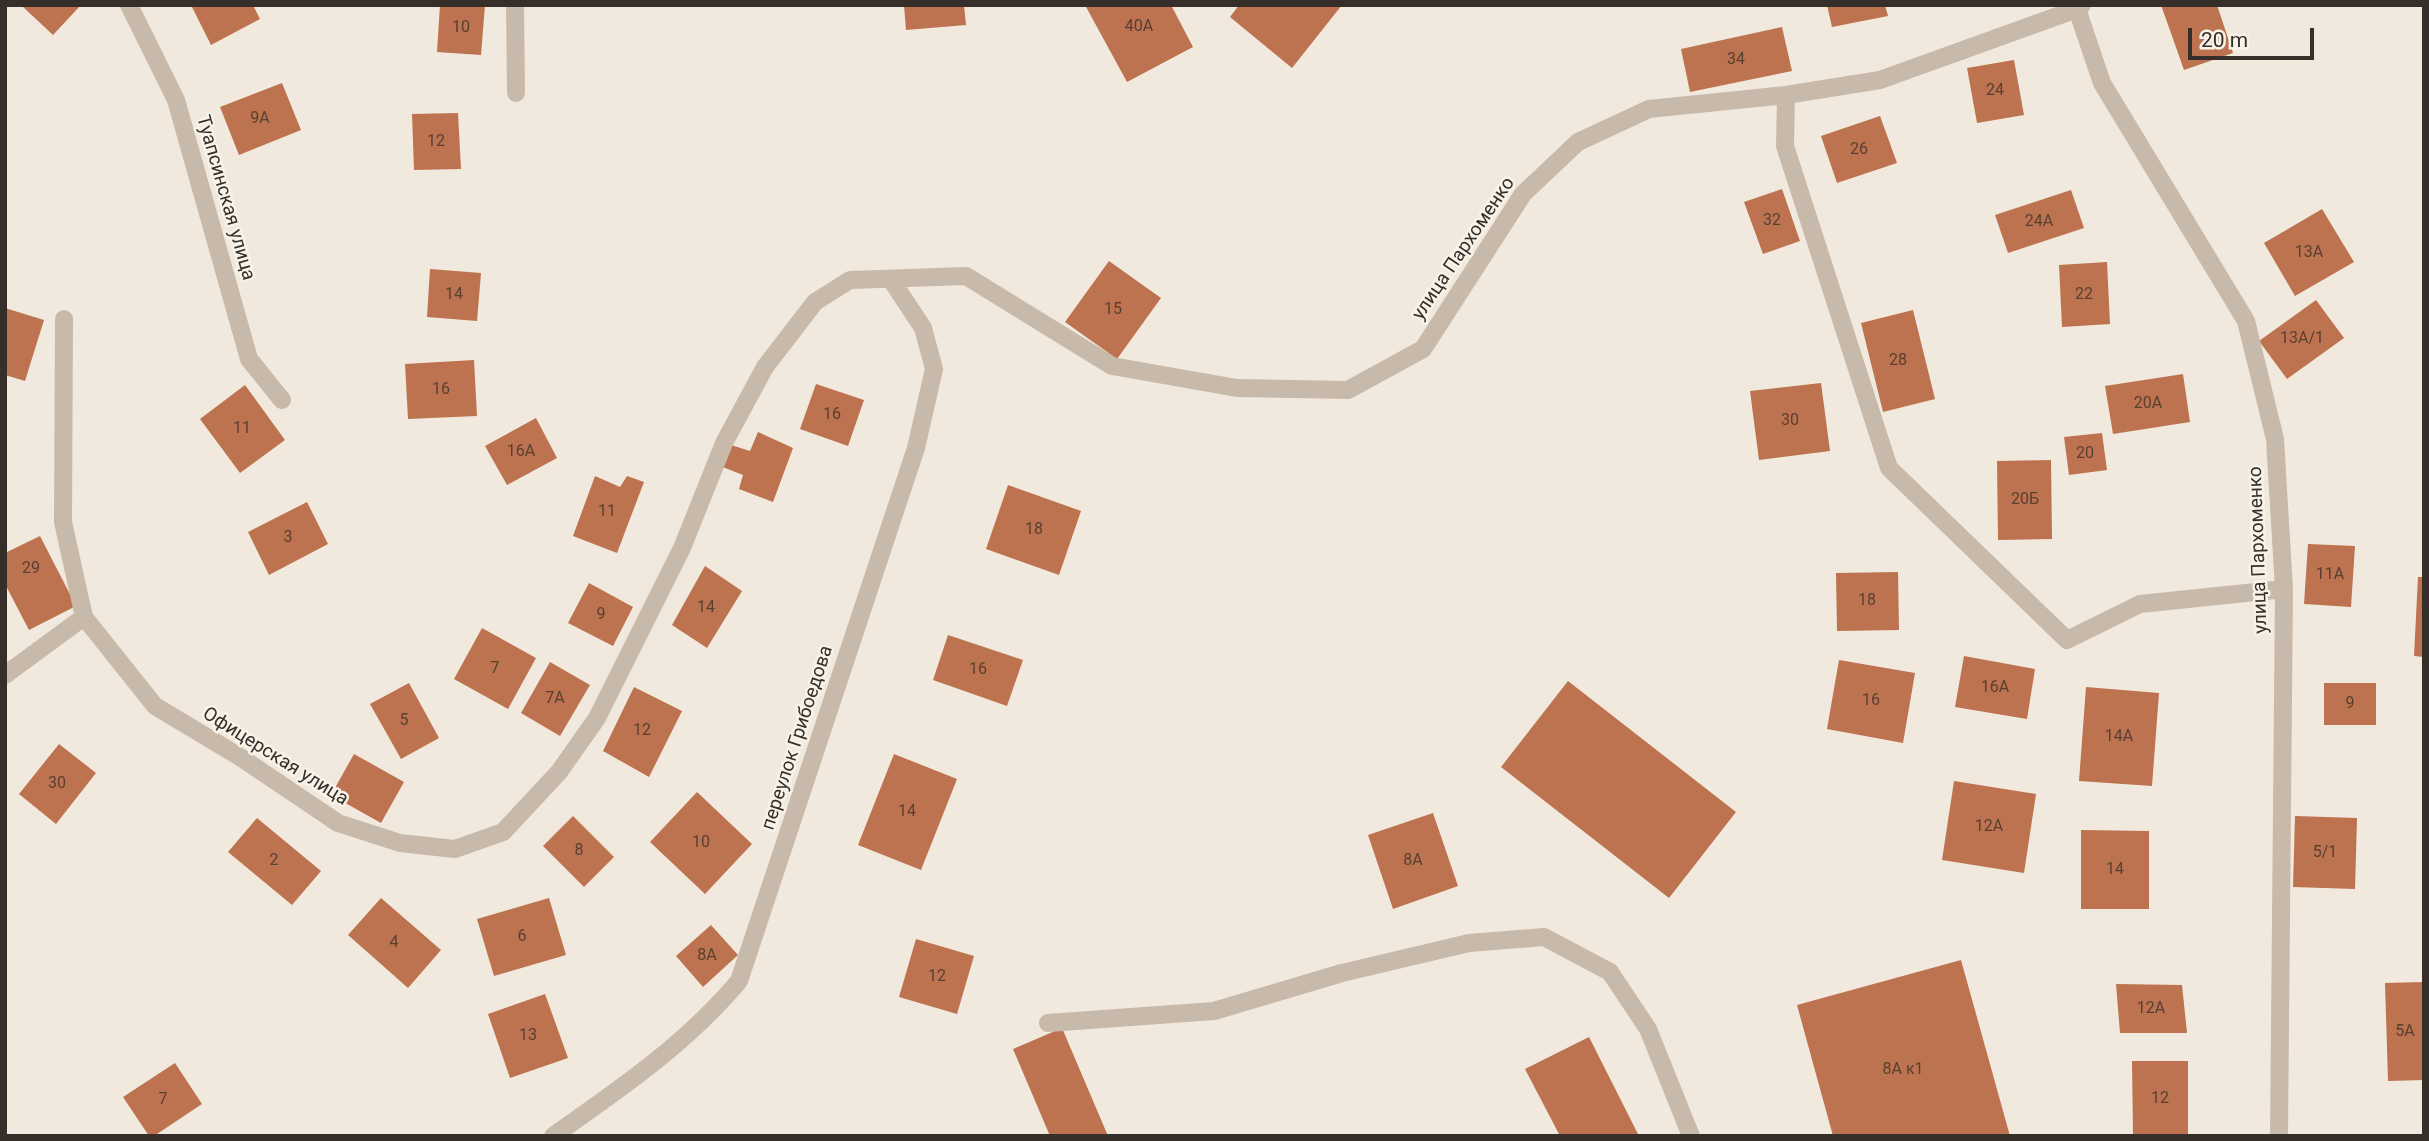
<!DOCTYPE html>
<meta charset="utf-8">
<style>
body{margin:0}
#map{position:relative;width:2429px;height:1141px;overflow:hidden;background:#f1e9dd;font-family:Roboto,sans-serif}
canvas{display:block}
.frame{position:absolute;inset:0;border:7px solid #362e29;pointer-events:none}
.scale{position:absolute;left:2188px;top:28px;width:126px;height:32px;box-sizing:border-box;border:4px solid #362e29;border-top:0;padding-left:9px;font-size:21px;line-height:24px;white-space:nowrap;color:#362e29;-webkit-text-stroke:5px #f8f3e9;paint-order:stroke}
</style>
<div id="map">
<canvas width="2429" height="1141"></canvas>
<div class="frame"></div>
<div class="scale">20 m</div>
</div>
<script>
const g = document.querySelector('canvas').getContext('2d');
g.lineJoin = 'round';
function fillPath(path, color) { g.fillStyle = color; g.fill(path, 'evenodd'); }
function strokePath(path, color, width, dash) { g.strokeStyle = color; g.lineWidth = width; g.lineCap = dash ? 'butt' : 'round'; g.setLineDash(dash || []); g.stroke(path); }
function label(font, color, halo, rows, align = 'center') {
  g.font = font + ' Roboto,sans-serif'; g.lineWidth = 5; g.setLineDash([]); g.textBaseline = 'middle'; g.strokeStyle = halo; g.fillStyle = color; for (const [text, x, y, turn = 0] of rows) {
    g.save(); g.translate(x, y); g.rotate((+turn || 0) * Math.PI / 180); g.textAlign = isNaN(turn) ? turn : align; if (halo) g.strokeText(text, 0, 0); g.fillText(text, 0, 0); g.restore();
  }
}
const building = new Path2D(`
 M21,5H81L53,35Z
 M191,5H253L260,19L211,45Z
 M440,5H485L481,55L437,52Z
 M904,5H964L966,25L906,30Z
 M1085,5H1171L1193,47L1127,82Z
 M1239,5H1342L1292,68L1230,17Z
 M1827,5H1885L1888,16L1832,27Z
 M2161,5H2217L2233,53L2184,70Z
 M1782,27L1792,71L1690,92L1681,49Z
 M2014,60L2024,115L1977,123L1967,68Z
 M282,83L301,130L239,155L220,107Z
 M458,113L461,169L414,170L412,114Z
 M1880,116L1897,163L1837,183L1821,136Z
 M1782,189L1800,241L1763,254L1744,202Z
 M2071,190L2084,228L2008,253L1995,215Z
 M2322,209L2354,262L2295,296L2264,243Z
 M1109,261L1161,298L1117,359L1065,322Z
 M2107,262L2110,324L2062,327L2059,265Z
 M430,269L481,273L477,321L427,317Z
 M2316,300L2344,338L2287,379L2259,341Z
 M5,308L44,320L25,381L5,375Z
 M1913,310L1935,399L1883,412L1861,323Z
 M474,360L477,416L408,419L405,364Z
 M2183,374L2190,422L2113,434L2105,386Z
 M1821,383L1830,451L1759,460L1750,391Z
 M816,384L864,400L848,446L800,429Z
 M245,385L285,440L240,473L200,419Z
 M536,418L557,458L507,485L485,446Z
 M758,432L793,448L773,502L739,489L743,475L720,466L731,445L750,451Z
 M2102,433L2107,470L2069,475L2064,437Z
 M2051,460L2052,539L1998,540L1997,461Z
 M595,476L620,487L627,476L644,482L617,553L573,536Z
 M1008,485L1081,511L1059,575L986,549Z
 M307,502L328,544L269,575L248,532Z
 M40,536L76,606L29,630L5,584V553Z
 M2308,544L2355,546L2351,607L2304,604Z
 M705,566L742,591L707,648L672,625Z
 M1898,572L1899,630L1837,631L1836,573Z
 M2418,577H2424V657L2414,656Z
 M589,583L633,607L613,646L568,623Z
 M482,628L536,658L508,709L454,679Z
 M948,635L1023,660L1007,706L933,680Z
 M1964,656L2035,669L2027,719L1955,707Z
 M1839,660L1915,673L1903,743L1827,729Z
 M550,662L590,685L560,736L521,713Z
 M1568,681L1736,812L1669,898L1501,767Z
 M409,683L439,738L401,759L370,704Z
 M2324,683H2376V725H2324Z
 M634,687L682,711L649,777L603,751Z
 M2086,687L2159,693L2152,786L2079,781Z
 M59,744L96,773L56,824L19,794Z
 M354,754L404,782L381,823L331,795Z
 M894,754L957,779L921,870L858,845Z
 M1954,781L2036,794L2024,873L1942,860Z
 M697,792L752,844L705,894L650,842Z
 M1433,813L1458,886L1393,909L1368,835Z
 M573,816L614,857L584,887L543,846Z
 M2295,816L2357,818L2355,889L2293,887Z
 M257,818L321,871L292,905L228,852Z
 M2081,830L2149,831V909H2081Z
 M381,898L441,950L408,988L348,935Z
 M549,898L566,955L494,976L477,919Z
 M711,925L738,955L703,987L676,956Z
 M916,939L974,956L957,1014L899,997Z
 M1961,960L2010,1136H1833L1797,1005Z
 M2424,982V1080L2388,1081L2385,983Z
 M2116,984L2182,985L2187,1033H2120Z
 M545,994L568,1058L510,1078L488,1014Z
 M1062,1028L1108,1136H1050L1013,1049Z
 M1589,1037L1639,1136H1560L1525,1069Z
 M2132,1061H2188V1136H2133Z
 M175,1063L202,1104L154,1136H149L123,1097Z`);
const minor = new Path2D(`
 M129,5L176,100L249,359L282,400
 M515,5L516,93
 M2082,5L2077,9L2102,83L2246,321L2275,439L2284,589L2279,1136
 M1786,95L1785,146L1889,468L2067,640L2140,604L2284,589
 M64,319L63,522L84,617L155,706L240,757L338,823L400,843L455,849L503,832L559,772L597,718L682,548L724,443L765,367L815,302L850,280L966,276L1112,366L1237,388L1348,390L1423,349L1523,194L1578,142L1649,109L1786,95L1880,80L2077,9
 M5,675L84,617
 M1048,1023L1214,1011L1342,973L1469,943L1544,937L1610,972L1648,1029L1691,1136
 M553,1136C620,1089 686,1044 739,981L916,448L934,369L923,328L892,281`);
const numberNames = [
 ["40А",1139,27],
 ["10",461,28],
 ["34",1736,60],
 ["24",1995,91],
 ["9А",260,119],
 ["12",436,142],
 ["26",1859,150],
 ["32",1772,221],
 ["24А",2039,222],
 ["13А",2309,253],
 ["14",454,295],
 ["22",2084,295],
 ["15",1113,310],
 ["13А/1",2302,339],
 ["28",1898,361],
 ["16",441,390],
 ["20А",2148,404],
 ["16",832,415],
 ["30",1790,421],
 ["11",242,429],
 ["16А",521,452],
 ["20",2085,454],
 ["20Б",2025,500],
 ["11",607,512],
 ["18",1034,530],
 ["3",288,538],
 ["29",31,569],
 ["11А",2330,575],
 ["18",1867,601],
 ["14",706,608],
 ["9",601,615],
 ["7",495,669],
 ["16",978,670],
 ["16А",1995,688],
 ["7А",555,699],
 ["16",1871,701],
 ["9",2350,704],
 ["5",404,721],
 ["12",642,731],
 ["14А",2119,737],
 ["30",57,784],
 ["14",907,812],
 ["12А",1989,827],
 ["10",701,843],
 ["8",579,851],
 ["5/1",2325,853],
 ["2",274,861],
 ["8А",1413,861],
 ["14",2115,870],
 ["6",522,937],
 ["4",394,943],
 ["8А",707,956],
 ["12",937,977],
 ["12А",2151,1009],
 ["5А",2405,1032],
 ["13",528,1036],
 ["8А к1",1903,1070],
 ["12",2160,1099],
 ["7",163,1100]
];
const streetNames = [
 ["Туапсинская улица",225,198,74],
 ["улица Пархоменко",1464,249,-56],
 ["улица Пархоменко",2259,550,-92],
 ["переулок Грибоедова",798,738,-72],
 ["Офицерская улица",275,757,32]
];
fillPath(building, '#bd734f');
strokePath(minor, '#c8baaa', 18);
label('16px', '#583f32', null, numberNames);
label('19px', '#362e29', '#f8f3e9', streetNames);
</script>
